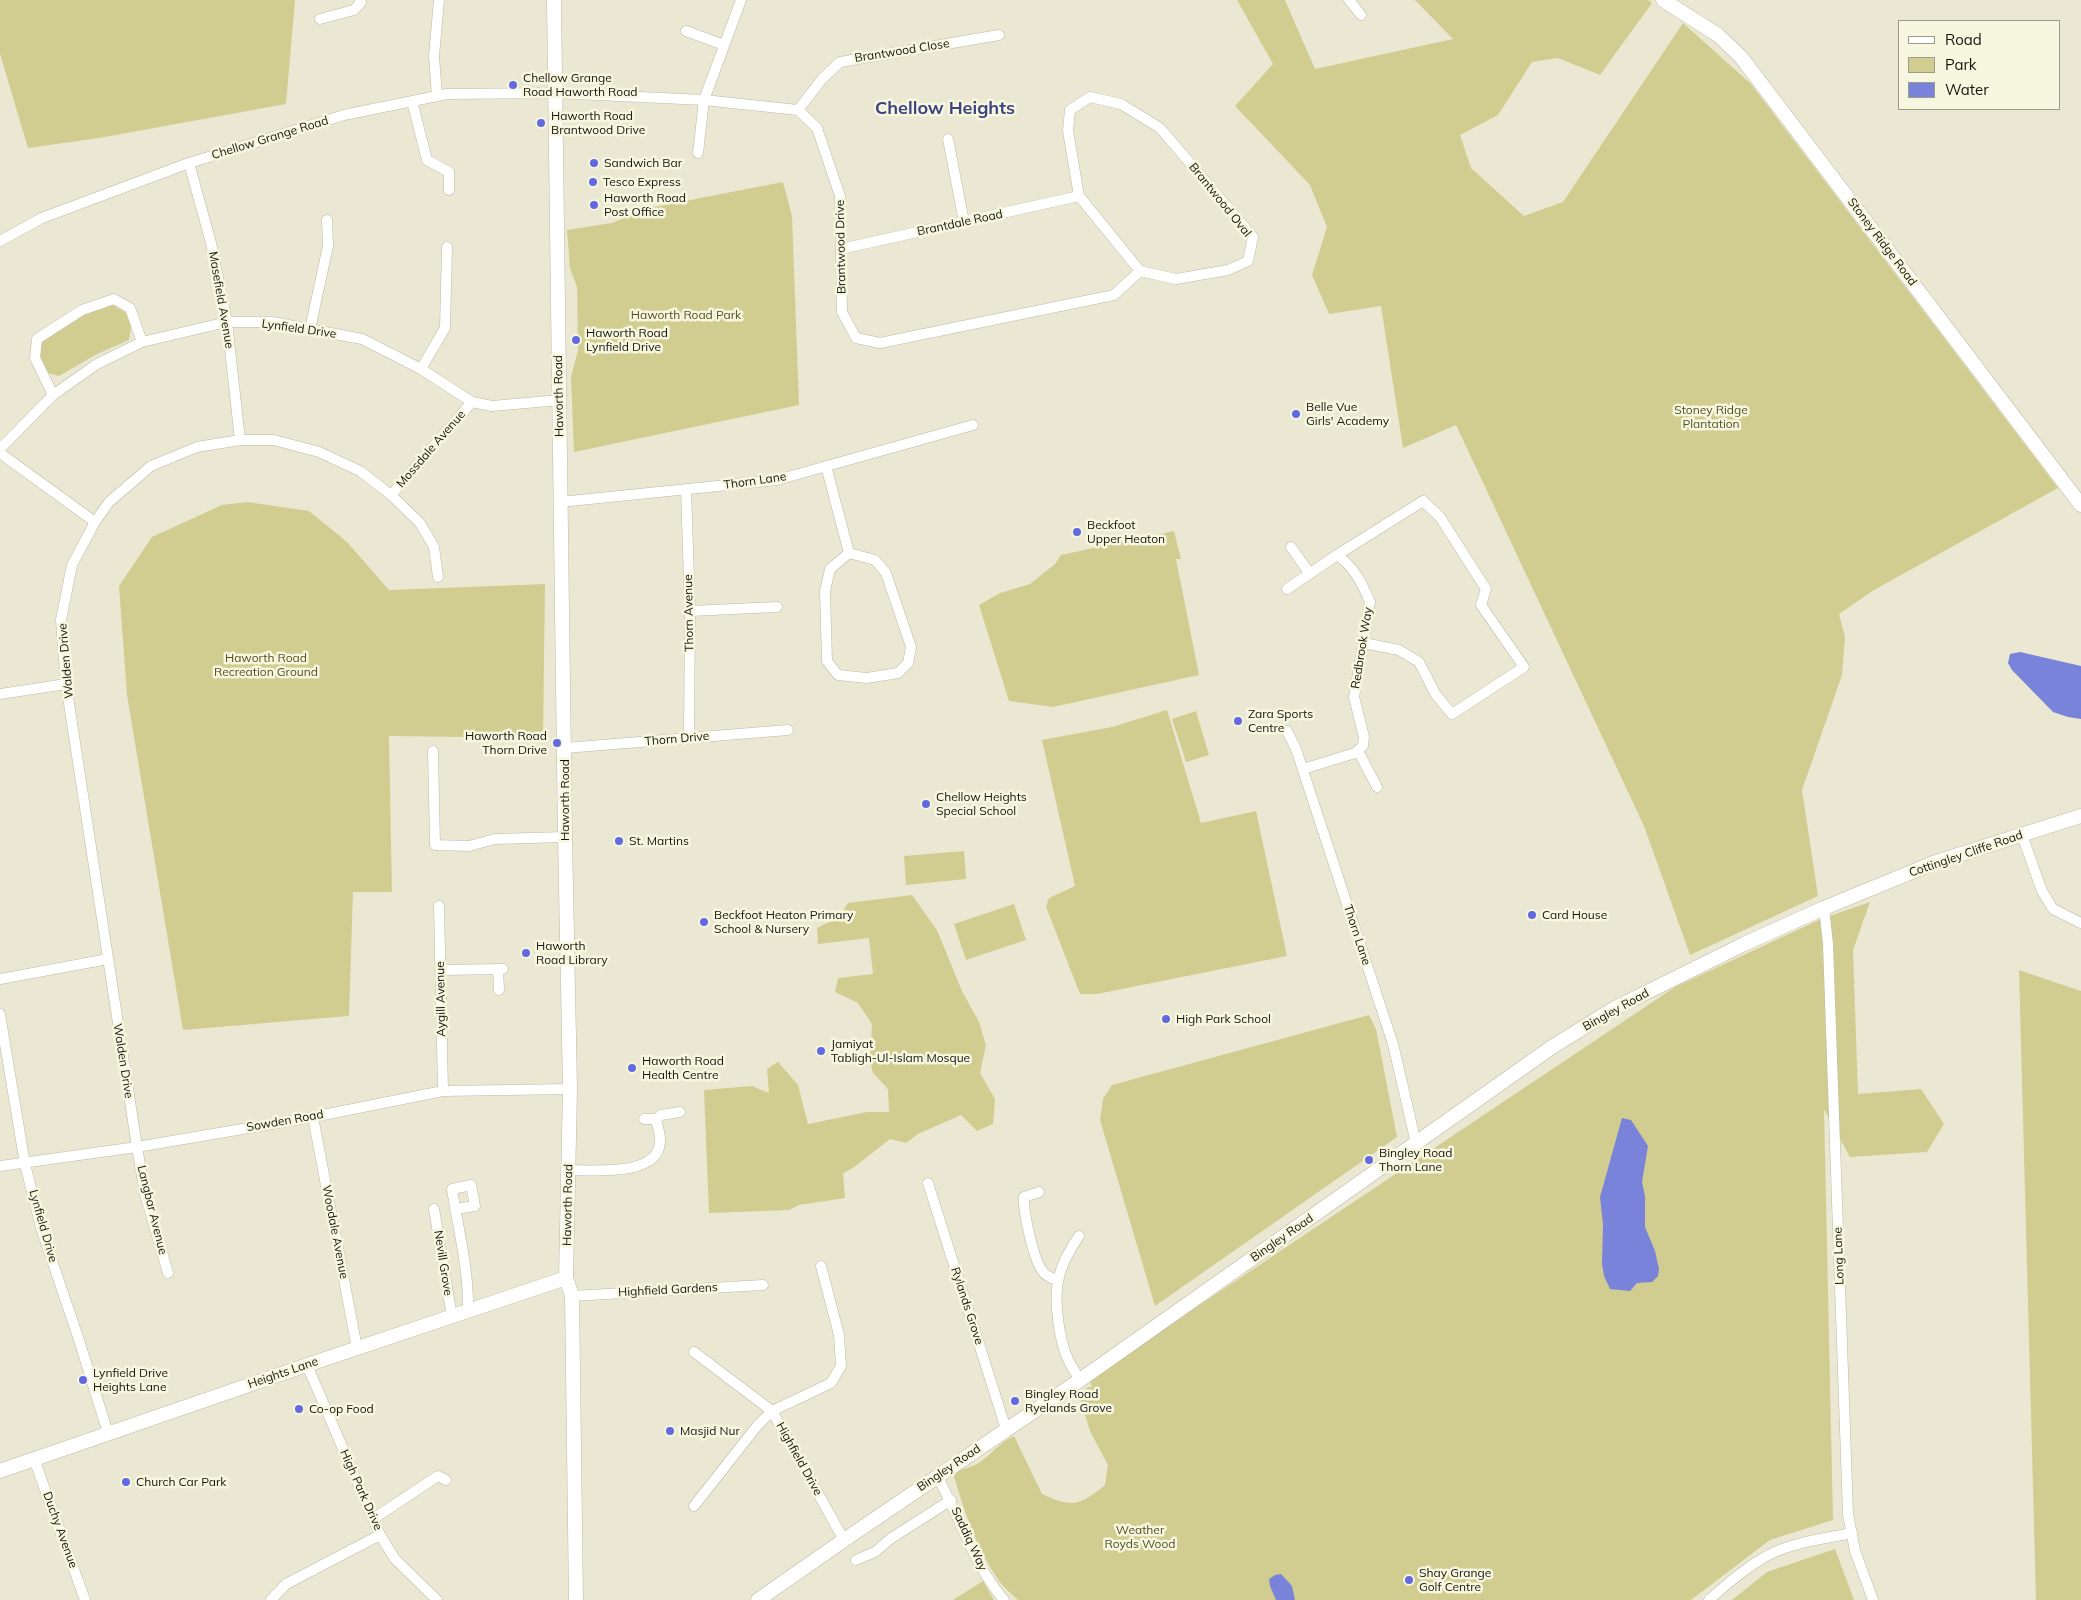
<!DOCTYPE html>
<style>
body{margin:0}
#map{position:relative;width:2081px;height:1600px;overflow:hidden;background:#eae8d2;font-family:Mulish,sans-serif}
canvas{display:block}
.legend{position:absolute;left:1898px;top:20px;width:162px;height:90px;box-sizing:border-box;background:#f7f6df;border:1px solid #9d9c8b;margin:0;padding:6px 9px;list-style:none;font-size:15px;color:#16160e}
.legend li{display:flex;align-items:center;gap:10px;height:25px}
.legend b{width:25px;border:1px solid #9d9c8b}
</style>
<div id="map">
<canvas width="2081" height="1600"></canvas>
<ul class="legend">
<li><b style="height:6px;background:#fff"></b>Road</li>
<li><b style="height:14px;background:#d1cd91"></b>Park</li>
<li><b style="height:14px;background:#7983d9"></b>Water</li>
</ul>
</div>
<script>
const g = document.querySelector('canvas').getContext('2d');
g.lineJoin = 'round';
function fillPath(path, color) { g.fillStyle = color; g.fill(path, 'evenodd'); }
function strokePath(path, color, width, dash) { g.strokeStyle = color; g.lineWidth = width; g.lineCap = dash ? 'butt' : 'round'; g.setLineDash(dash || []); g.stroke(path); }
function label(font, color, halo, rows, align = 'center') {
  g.font = font + ' Mulish,sans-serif'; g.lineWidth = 5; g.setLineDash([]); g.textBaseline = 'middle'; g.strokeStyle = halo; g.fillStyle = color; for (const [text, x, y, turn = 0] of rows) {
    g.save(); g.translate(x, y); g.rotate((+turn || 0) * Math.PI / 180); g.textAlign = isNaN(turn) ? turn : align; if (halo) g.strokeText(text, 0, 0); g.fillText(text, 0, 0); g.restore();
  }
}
const green = new Path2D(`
 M0,0H295L286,104L99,138L28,148L0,54Z
 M1237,0H1285L1315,69L1453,39L1415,0H1648L1652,3L1600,75L1558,58L1532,62L1498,115L1460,135L1471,168L1524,216L1563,202L1683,23L1751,84L2058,488L1874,590L1839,614L1845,637L1842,675L1802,790L1818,896L1690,955L1644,826L1456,425L1403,448L1381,306L1329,314L1312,275L1327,227L1310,185L1235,106L1273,64Z
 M783,182L792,216L799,405L574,452L571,377L578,350L577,287L570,268L567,230L612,223L644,209Z
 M113,305L126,313L131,326L129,340L97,354L59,376L48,373L39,356L41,342L84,315Z
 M247,502L309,511L347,542L389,590L545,584L543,738L389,736L392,892H353L349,1016L183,1030L127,695L119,586L152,537L222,505Z
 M1174,531L1181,559H1176L1199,675L1053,707L1009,701L979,605L1000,593L1030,584L1055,564L1061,555Z
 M1167,710L1201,823L1256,811L1287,956L1097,994H1080L1046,907L1049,898L1075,886L1042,740L1112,727Z
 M1196,711L1209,755L1186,762L1172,719Z
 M964,851L966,879L906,885L904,856Z
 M912,895L937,930L962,991L979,1022L986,1045L980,1073L995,1099L993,1124L977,1131L961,1115L918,1134L906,1143L890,1139L853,1168L843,1173L845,1198L799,1205L789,1210L709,1213L704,1090L752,1086L769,1093L767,1069L778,1062L798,1085L808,1124L867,1112H889L888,1089L873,1073L870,1061L872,1024L858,1003L835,992L838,978L873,974L869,938L818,944L817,928L839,917L848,903Z
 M1870,902L1853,950L1858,1094L1921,1089L1944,1124L1927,1152L1850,1157L1824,1109L1833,1520L1770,1540L1691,1600H1018C1012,1594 1004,1588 999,1581C977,1549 964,1512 954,1476C960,1468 966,1469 975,1465C990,1457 999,1442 1014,1436L1042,1494C1073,1508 1079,1506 1105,1485L1108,1465L1090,1431L1079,1396L1088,1387H1092L1089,1379L1675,987L1821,919Z
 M1014,904L1026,940L966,960L954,924Z
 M2019,970L2081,991V1600H2036Z
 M1369,1015L1376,1029L1397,1137L1155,1306L1100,1120L1103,1099L1112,1085Z
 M1835,1549L1854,1600H1732L1767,1572Z
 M983,1581L994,1600H953Z`);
const water = new Path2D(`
 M2020,652L2081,666V719L2068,717L2053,712L2012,670L2008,663L2010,654Z
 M1622,1118L1631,1120L1648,1146L1642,1182L1645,1196V1227L1655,1251L1659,1269L1658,1276L1652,1282L1637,1283L1630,1291L1610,1289L1604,1276L1602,1264L1603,1225L1600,1197Z
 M1281,1574L1292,1586L1295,1600H1276L1270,1586L1269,1579L1275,1575Z`);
const street = new Path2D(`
 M1349,0L1361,15
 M320,19L354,10L361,2L360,0
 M686,31L724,45
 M437,96L434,56L439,0
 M1090,97L1121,104L1160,128L1253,237L1248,261L1228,270L1176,279L1140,271L1079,196L1068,131L1070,110Z
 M412,101L427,160L449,172V190
 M798,110L822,79L840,62L999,35
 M948,139L964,222
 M698,153L704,100L741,0
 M189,163L211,243L227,322L240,440
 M0,241L42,218L189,163L344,115L447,94L555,93L704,100L798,110L817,128L840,196L842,312L856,338L880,343L1114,295L1140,271
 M841,249L1079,196
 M310,329L328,246L327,220
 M421,369L445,328L447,247
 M53,395L35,358L37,339L82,310L114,299L130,308L142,342
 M0,449L53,395L97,364L142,342L227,322H272L362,339L421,369L472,402L492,406L560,400
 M0,453L95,522
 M826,466L849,553L875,560L886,573L911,647L908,663L898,673L867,678L838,675L827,661L825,591L830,569L849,553
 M686,489L690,611L689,738
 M391,495L472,402
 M560,502L777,480L973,425
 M1291,547L1310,574
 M1337,555L1423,501L1440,517L1486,589L1481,605L1524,667L1452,714L1436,695L1419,662L1399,650L1364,643
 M1287,589L1337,555C1354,567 1362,583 1370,602L1354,697L1364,737L1363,746L1355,753L1303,769
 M690,611L777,607
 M0,694L66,684
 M1287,731L1296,749L1393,1044L1416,1143
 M565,748L788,730
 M433,751L435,845L469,846L495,839L565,837
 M1358,751L1377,787
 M2022,835L2042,891L2053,909L2081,923
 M439,906L443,1091
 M1824,908L1828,944L1848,1514L1855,1551L1873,1600
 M498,969L499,990
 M441,970L503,969
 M0,979L108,959
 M0,1014L25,1164L41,1228L79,1340L108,1433
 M313,1117L357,1348
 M644,1119H656
 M0,1166L137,1147L313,1117L443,1091L570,1089
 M569,1170C593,1170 658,1177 660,1142C661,1135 657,1126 656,1119L661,1115L680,1112
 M928,1183L1006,1429
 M1039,1192L1024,1197C1023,1212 1034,1263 1044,1273C1048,1277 1054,1279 1058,1281
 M434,1209L452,1317
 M455,1209L475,1206L471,1185L452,1189C458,1229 469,1269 468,1311
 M1079,1236C1070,1249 1061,1265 1058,1281C1054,1301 1059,1338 1067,1357C1070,1365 1076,1373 1080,1380
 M168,1273L145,1194L137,1147L66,684L61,620L72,565L95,522L109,502L151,466L197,447L240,440H274L319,452L360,471L391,495L420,523L434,547L438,577
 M572,1296L763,1285
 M694,1352L772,1411L844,1540
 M307,1365L380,1535L395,1559L437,1600
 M34,1459L85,1600
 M937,1476C960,1517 973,1564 1004,1600
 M694,1506L757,1426L772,1411L831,1383L841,1366L839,1335L821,1266
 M373,1519L438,1476L446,1480
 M856,1560L875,1552L890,1539L951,1500
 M271,1600L286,1584L380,1535
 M1709,1600C1729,1582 1752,1562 1777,1551C1801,1541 1827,1538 1852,1533`);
const secondary = new Path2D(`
 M554,0L565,837L570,1089L566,1278L572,1296L576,1600
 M1663,0L1718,35L1741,57L2081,505
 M0,1471L307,1365L566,1278
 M758,1600L844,1540L1080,1380L1552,1047L1615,1008L1744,944L1824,908L1936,862L2081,816`);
const markers = [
 [513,85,5,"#6269e1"],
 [541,123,5,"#6269e1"],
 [594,163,5,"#6269e1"],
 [593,182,5,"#6269e1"],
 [594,205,5,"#6269e1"],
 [576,340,5,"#6269e1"],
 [1296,414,5,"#6269e1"],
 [1077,532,5,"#6269e1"],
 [1238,721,5,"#6269e1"],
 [557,743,5,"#6269e1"],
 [926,804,5,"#6269e1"],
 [619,841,5,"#6269e1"],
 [1532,915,5,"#6269e1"],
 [704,922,5,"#6269e1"],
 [526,953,5,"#6269e1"],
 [1166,1019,5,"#6269e1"],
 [821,1051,5,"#6269e1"],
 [632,1068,5,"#6269e1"],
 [1369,1160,5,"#6269e1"],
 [83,1380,5,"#6269e1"],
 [1015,1401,5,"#6269e1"],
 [299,1409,5,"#6269e1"],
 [670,1431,5,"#6269e1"],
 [126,1482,5,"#6269e1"],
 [1409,1580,5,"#6269e1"]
];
const streetNames = [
 ["Brantwood Close",902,51,-9],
 ["Chellow Grange Road",270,138,-17],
 ["Brantwood Oval",1220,200,51],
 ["Brantdale Road",960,223,-12],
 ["Stoney Ridge Road",1882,242,53],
 ["Brantwood Drive",841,247,-91],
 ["Masefield Avenue",221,300,80],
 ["Lynfield Drive",299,329,8],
 ["Haworth Road",559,396,-91],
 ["Mossdale Avenue",431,449,-49],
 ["Thorn Lane",755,481,-8],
 ["Thorn Avenue",689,613,-91],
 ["Redbrook Way",1362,648,-81],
 ["Walden Drive",66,661,-95],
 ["Thorn Drive",677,739,-5],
 ["Haworth Road",565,800,-90],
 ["Cottingley Cliffe Road",1966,854,-19],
 ["Thorn Lane",1357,935,72],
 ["Aygill Avenue",441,999,-91],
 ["Bingley Road",1616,1010,-29],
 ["Walden Drive",123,1061,81],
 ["Sowden Road",285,1121,-10],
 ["Haworth Road",568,1205,-89],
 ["Langbar Avenue",152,1210,76],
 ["Lynfield Drive",43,1226,74],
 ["Woodale Avenue",335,1232,79],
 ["Bingley Road",1282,1238,-35],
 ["Long Lane",1839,1256,-92],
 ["Nevill Grove",443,1263,81],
 ["Highfield Gardens",668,1290,-3],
 ["Rylands Grove",967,1306,72],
 ["Heights Lane",283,1373,-19],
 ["Highfield Drive",799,1459,61],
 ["Bingley Road",949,1468,-34],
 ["High Park Drive",361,1490,66],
 ["Duchy Avenue",60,1530,70],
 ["Saddiq Way",969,1539,65]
];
const poiNames = [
 ["Chellow Grange",523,78],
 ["Road Haworth Road",523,92],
 ["Haworth Road",551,116],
 ["Brantwood Drive",551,130],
 ["Sandwich Bar",604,163],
 ["Tesco Express",603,182],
 ["Haworth Road",604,198],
 ["Post Office",604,212],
 ["Haworth Road",586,333],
 ["Lynfield Drive",586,347],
 ["Belle Vue",1306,407],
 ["Girls' Academy",1306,421],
 ["Beckfoot",1087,525],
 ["Upper Heaton",1087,539],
 ["Zara Sports",1248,714],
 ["Centre",1248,728],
 ["Haworth Road",547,736,"right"],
 ["Thorn Drive",547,750,"right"],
 ["Chellow Heights",936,797],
 ["Special School",936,811],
 ["St. Martins",629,841],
 ["Beckfoot Heaton Primary",714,915],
 ["School & Nursery",714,929],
 ["Card House",1542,915],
 ["Haworth",536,946],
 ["Road Library",536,960],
 ["High Park School",1176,1019],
 ["Jamiyat",831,1044],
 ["Tabligh-Ul-Islam Mosque",831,1058],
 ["Haworth Road",642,1061],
 ["Health Centre",642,1075],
 ["Bingley Road",1379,1153],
 ["Thorn Lane",1379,1167],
 ["Lynfield Drive",93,1373],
 ["Heights Lane",93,1387],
 ["Bingley Road",1025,1394],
 ["Ryelands Grove",1025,1408],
 ["Co-op Food",309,1409],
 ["Masjid Nur",680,1431],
 ["Church Car Park",136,1482],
 ["Shay Grange",1419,1573],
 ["Golf Centre",1419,1587]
];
const parkNames = [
 ["Haworth Road Park",686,315],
 ["Stoney Ridge",1711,410],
 ["Plantation",1711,424],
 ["Haworth Road",266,658],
 ["Recreation Ground",266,672],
 ["Weather",1140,1530],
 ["Royds Wood",1140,1544]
];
const districtNames = [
 ["Chellow Heights",945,109]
];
fillPath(green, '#d1cd91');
fillPath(water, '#7983d9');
strokePath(street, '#bbbaa5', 11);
strokePath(secondary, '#bbbaa5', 15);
strokePath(street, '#fff', 10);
strokePath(secondary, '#fff', 14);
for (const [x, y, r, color] of markers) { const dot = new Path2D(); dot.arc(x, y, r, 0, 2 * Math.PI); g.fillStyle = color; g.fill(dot); strokePath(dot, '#f7f6df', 2); }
label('12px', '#16160e', '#f7f6df', streetNames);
label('12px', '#16160e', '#f7f6df', poiNames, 'left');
label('12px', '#535024', '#f7f6df', parkNames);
label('bold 18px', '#3e4480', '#f7f6df', districtNames);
</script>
